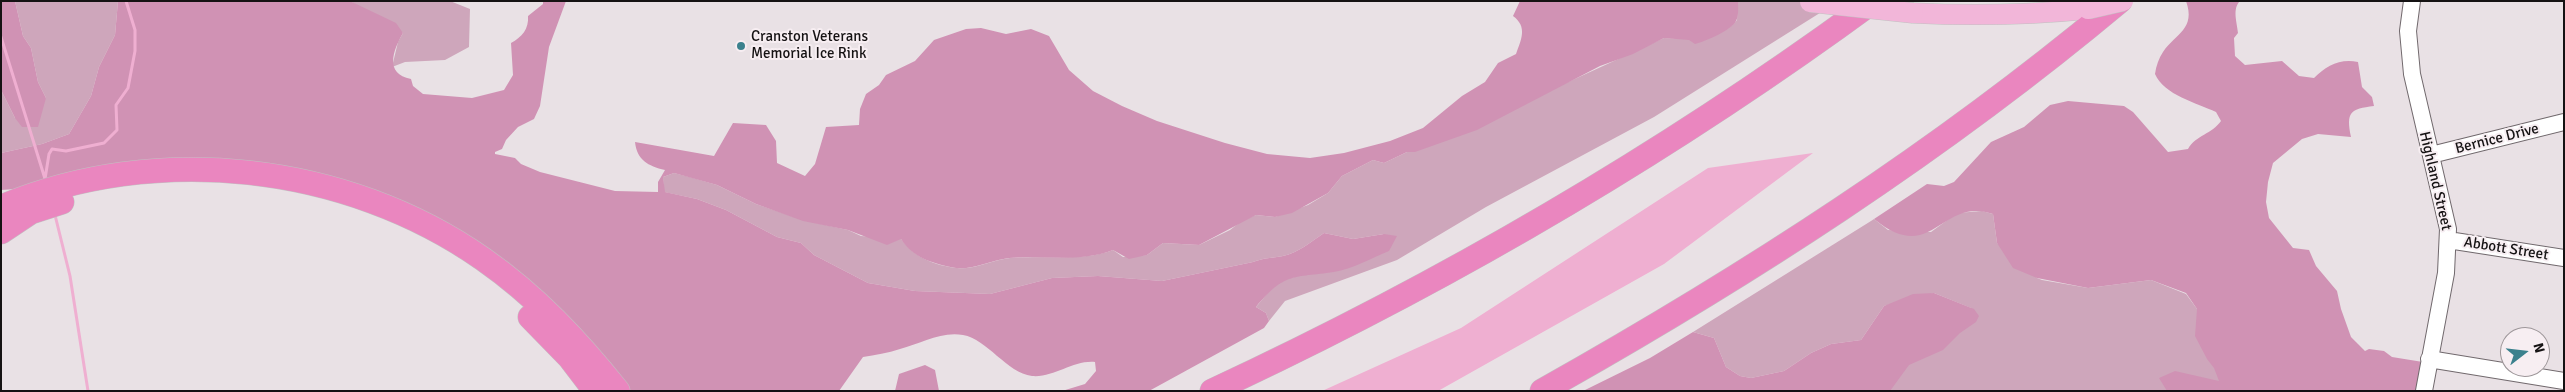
<!DOCTYPE html>
<style>
body{margin:0}
#map{position:relative;width:2565px;height:392px;overflow:hidden;background:#e9e1e5;font-family:Signika,sans-serif}
canvas{display:block}
.frame{position:absolute;inset:0;border:2px solid #151213;pointer-events:none}
.north{position:absolute;left:2500px;top:327px;width:50px;height:50px;box-sizing:border-box;background:#f7eef2;border:1px solid #9d9699;border-radius:50%;rotate:74deg;font-size:14px;font-weight:700;line-height:20px;text-align:center;color:#151213}
.north::after{content:'';display:block;margin:auto;width:18px;height:22px;background:#3b818d;clip-path:polygon(50% 0,100% 100%,50% 72%,0 100%)}
</style>
<div id="map">
<canvas width="2565" height="392"></canvas>
<div class="frame"></div>
<div class="north">N</div>
</div>
<script>
const g = document.querySelector('canvas').getContext('2d');
g.lineJoin = 'round';
function fillPath(path, color) { g.fillStyle = color; g.fill(path, 'evenodd'); }
function strokePath(path, color, width, dash) { g.strokeStyle = color; g.lineWidth = width; g.lineCap = dash ? 'butt' : 'round'; g.setLineDash(dash || []); g.stroke(path); }
function label(font, color, halo, rows, align = 'center') {
  g.font = font + ' Signika,sans-serif'; g.lineWidth = 4; g.setLineDash([]); g.textBaseline = 'middle'; g.strokeStyle = halo; g.fillStyle = color; for (const [text, x, y, turn = 0] of rows) {
    g.save(); g.translate(x, y); g.rotate((+turn || 0) * Math.PI / 180); g.textAlign = isNaN(turn) ? turn : align; if (halo) g.strokeText(text, 0, 0); g.fillText(text, 0, 0); g.restore();
  }
}
const green = new Path2D(`
 M15,1H118L115,35L99,67L91,96L69,134L42,144L1,153V90L15,118L46,98L38,82L31,48L23,36Z
 M350,1H450L470,9L469,47L445,60L405,62L392,67L398,42L403,33Z
 M1738,1H1808L1831,6L1654,117L1486,207L1397,260L1285,301L1269,321L1266,313L1256,307L1271,289L1283,280L1309,273L1335,271L1384,234L1353,239L1324,233C1312,241 1298,253 1283,256C1272,258 1263,258 1253,262L1162,281L1098,276L1052,278L990,294L915,291L868,283L814,255L801,243L777,237L726,210L697,199L664,192L663,177L674,173L690,177L717,185L756,204L803,220L848,230L861,236L901,239C916,258 933,265 957,268C973,270 993,260 1010,258C1044,255 1081,262 1113,250L1123,257L1147,255L1163,243L1199,245L1230,230L1243,220L1256,215L1275,217L1308,205L1328,193L1342,176L1373,160L1384,163L1407,152L1431,145L1664,38C1684,39 1724,38 1737,20Z
 M1982,211L1993,214L1997,243L2037,278L2042,280L2088,288L2151,280L2186,294L2197,309L2289,391H1840L1971,308L1934,293L1884,306L1861,340L1831,344L1811,353L1784,371L1751,378L1740,376L1726,367L1714,338L1693,332L1871,221L1874,219L1888,230L1931,232L1957,213Z`);
const forest = new Path2D(`
 M1,1H15L23,36L31,48L38,82L46,98L38,127H22L15,118L1,90Z
 M118,1H350L396,23L403,33C393,50 384,74 411,79L413,86L423,94L472,98L504,90L513,75L511,43C522,37 529,29 528,16L543,4V1H566L549,47L540,106L534,119L518,127L506,140L502,149L495,152V154L515,158L521,164L540,172L615,191L658,192V182L665,170C648,166 637,160 635,142L714,156L733,123L766,125L776,141L777,163L805,176L815,164L826,127L859,125L860,109L866,94L879,85L886,75L915,61L934,40L966,29L981,28L1006,34L1031,29L1049,36L1069,70L1093,91L1122,106L1157,121L1225,143L1267,154L1310,158L1344,153L1390,141L1423,128L1462,96L1485,82L1498,63L1516,54C1521,40 1528,27 1513,16L1520,1H1738C1738,7 1739,16 1736,21C1732,30 1704,42 1695,44L1689,40L1664,38L1633,54L1600,66L1477,130L1415,152H1407L1384,163L1373,160L1342,176L1328,193L1292,213L1275,217L1256,215L1199,245L1163,243L1147,255L1129,259L1113,250C1080,263 1043,255 1009,258C993,260 972,270 956,268C934,264 913,258 901,239L887,245L848,230L803,221L756,204L717,185L674,173L663,177L665,192L697,199L726,210L777,237L801,243L814,255L868,283L915,291L990,294L1052,278L1098,276L1162,281L1253,262C1263,258 1272,258 1283,256C1298,253 1312,241 1324,233L1353,239L1384,234L1397,236L1389,251C1372,258 1352,269 1334,272C1293,278 1285,272 1256,307L1266,313L1269,321L1264,328L1149,391H1062L1085,384L1096,371L1095,362C1073,360 1054,378 1032,376C1007,373 987,339 963,335C941,331 920,344 900,349C888,353 875,355 863,357L839,391H615L572,340L425,226L252,174L1,190V153L42,144L69,134L91,96L99,67L115,35Z
 M2186,1H2240C2232,9 2237,22 2238,33L2234,38L2235,56L2245,65L2282,61L2299,76L2314,78C2326,66 2340,58 2358,62L2362,87L2372,97L2374,106C2350,109 2346,112 2351,137L2318,134L2302,139L2273,163L2268,182L2266,202L2269,218L2293,248L2309,250L2316,266L2337,291L2341,309L2351,337L2365,351L2369,349L2384,351L2392,357L2429,363L2424,391H2167L2159,378L2175,371L2219,381L2214,368L2207,359L2195,336L2197,309L2186,293L2151,280L2088,288L2037,278L2013,268L1997,243L1993,214C1940,196 1933,267 1874,219L1927,184L1944,186L1954,182L1991,142L2024,127L2050,105L2068,101L2124,106L2133,112L2168,152L2188,149C2196,135 2212,134 2221,121L2216,112C2197,103 2164,95 2155,74C2156,66 2159,58 2163,52C2176,33 2196,29 2186,1Z
 M1934,293L1974,309L1979,316L1976,322L1960,333L1943,350L1909,365L1890,391H1583L1650,358L1693,332L1714,338L1726,367L1740,376L1751,378L1784,371L1811,353L1831,344L1861,340L1884,306L1913,294Z
 M925,365L935,370L939,391H895L899,374Z`);
const water = new Path2D(`
 M1813,153L1664,264L1438,391H1322L1461,328L1708,168Z`);
const stream = new Path2D(`
 M1,37L46,182
 M45,179L49,154L52,149L66,151L104,143L117,130L116,105L128,88L135,51V30L126,1
 M55,215L70,276L88,391`);
const minor = new Path2D(`
 M2412,1L2408,31L2412,74L2448,229L2446,273L2424,391
 M2431,155L2564,122
 M2448,240L2564,258
 M2429,359L2564,381`);
const major = new Path2D(`
 M1913,13C1972,16 2029,15 2088,9`);
const highway = new Path2D(`
 M1,207C156,142 346,163 483,259C536,296 578,341 618,391
 M1,232L31,212L62,202
 M530,317L569,357L595,391
 M1212,391C1444,283 1667,153 1874,1
 M1542,391C1745,277 1941,151 2120,1`);
const majorBridge = new Path2D(`
 M1810,2L1913,13
 M2088,9L2123,1`);
const markers = [
 [741,46,5,"#3b818d"]
];
const poiNames = [
 ["Cranston Veterans",751,37],
 ["Memorial Ice Rink",751,54]
];
const streetNames = [
 ["Bernice Drive",2497,139,-14],
 ["Highland Street",2435,181,77],
 ["Abbott Street",2506,249,9]
];
fillPath(green, '#cea6bb');
fillPath(forest, '#d092b4');
fillPath(water, '#efafd1');
strokePath(stream, '#efafd1', 3);
strokePath(minor, '#71696d', 18);
strokePath(major, '#c2c1c2', 21);
strokePath(highway, '#c2c1c2', 25);
strokePath(minor, '#fff', 16);
strokePath(major, '#f2b6d9', 20);
strokePath(highway, '#ea86bf', 24);
strokePath(majorBridge, '#c2c1c2', 21, []);
strokePath(majorBridge, '#f2b6d9', 20);
for (const [x, y, r, color] of markers) { const dot = new Path2D(); dot.arc(x, y, r, 0, 2 * Math.PI); g.fillStyle = color; g.fill(dot); strokePath(dot, '#f7eef2', 2); }
label('15px', '#151213', '#f7eef2', poiNames, 'left');
label('15px', '#151213', '#f7eef2', streetNames);
</script>
